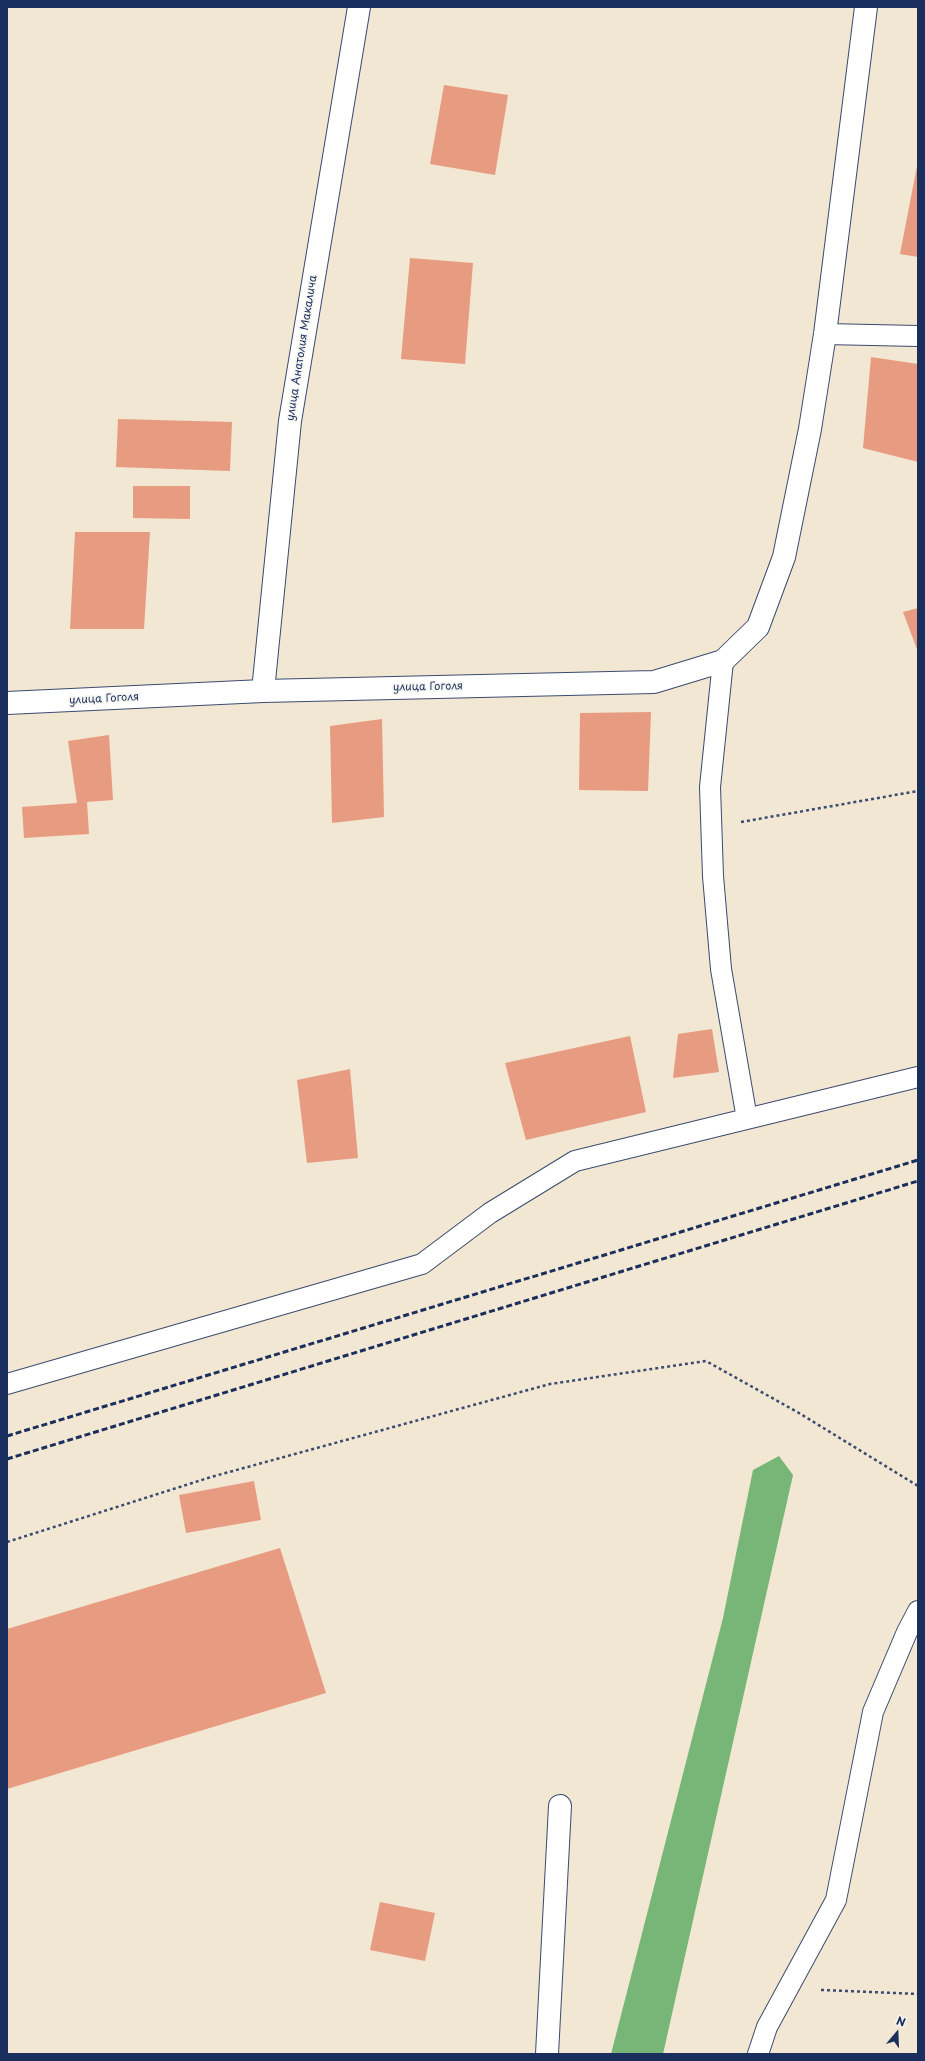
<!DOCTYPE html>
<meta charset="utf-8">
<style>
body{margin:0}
#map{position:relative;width:925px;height:2061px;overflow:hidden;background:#f2e7d2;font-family:"Playpen Sans",sans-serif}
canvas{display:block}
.frame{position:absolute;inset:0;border:8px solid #1b2f5e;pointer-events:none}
.north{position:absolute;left:877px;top:2013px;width:40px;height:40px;-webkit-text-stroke:3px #f6f6f2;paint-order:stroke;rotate:19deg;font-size:11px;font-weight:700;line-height:16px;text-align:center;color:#1b2f5e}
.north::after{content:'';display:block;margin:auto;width:14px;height:18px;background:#1b2f5e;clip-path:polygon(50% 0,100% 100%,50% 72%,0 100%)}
</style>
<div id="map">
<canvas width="925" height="2061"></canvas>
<div class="frame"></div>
<div class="north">N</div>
</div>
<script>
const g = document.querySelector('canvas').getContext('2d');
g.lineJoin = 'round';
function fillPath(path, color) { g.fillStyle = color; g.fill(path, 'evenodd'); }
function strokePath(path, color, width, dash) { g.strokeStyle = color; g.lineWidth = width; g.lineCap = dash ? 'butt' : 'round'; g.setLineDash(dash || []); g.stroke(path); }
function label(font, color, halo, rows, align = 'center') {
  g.font = font + ' "Playpen Sans",sans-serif'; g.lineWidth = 3.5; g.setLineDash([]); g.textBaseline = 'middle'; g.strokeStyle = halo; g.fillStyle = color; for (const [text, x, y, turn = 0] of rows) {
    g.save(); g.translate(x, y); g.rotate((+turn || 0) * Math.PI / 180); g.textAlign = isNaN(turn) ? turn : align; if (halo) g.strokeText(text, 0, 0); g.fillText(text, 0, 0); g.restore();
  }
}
const forest = new Path2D(`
 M779,1456L793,1475L663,2054H611L723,1618L753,1470Z`);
const building = new Path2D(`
 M444,85L508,95L495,175L430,164Z
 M917,166H918V257L900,254Z
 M410,258L473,263L465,364L401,359Z
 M871,357L918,364V462L863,448Z
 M118,419L232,422L230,471L116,467Z
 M133,486H190V519L133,518Z
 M75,532H150L144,629H70Z
 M918,608V652L903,612Z
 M651,712L648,791L579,790L580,713Z
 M382,719L384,817L332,823L330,726Z
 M109,735L113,800L87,802L89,834L24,838L22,807L77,803L68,741Z
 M712,1029L719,1072L673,1078L678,1034Z
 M630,1036L646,1112L526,1140L505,1063Z
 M350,1069L358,1158L307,1163L297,1080Z
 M254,1481L261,1520L186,1533L179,1495Z
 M280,1548L326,1693L7,1789V1629Z
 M380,1902L435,1913L425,1961L370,1950Z`);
const path = new Path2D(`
 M741,822L918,791
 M7,1542L211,1477L550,1384L706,1361L799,1413L918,1486
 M821,1990L918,1994`);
const lane = new Path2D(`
 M825,334L918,336
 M723,661L710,787L713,876L721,969L747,1119
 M7,1384L422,1264L490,1213L575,1161L918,1077
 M758,2054L767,2027L836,1900L873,1712L907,1632L918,1611`);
const street = new Path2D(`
 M263,691L290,421L359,7
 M7,703L263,691L654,682L723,661L758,627L784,557L810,429L825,334L866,7
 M547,2054L560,1806`);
const rail = new Path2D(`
 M7,1436L918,1160
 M7,1459L918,1181`);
const streetNames = [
 ["улица Анатолия Макалича",302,348,-81],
 ["улица Гоголя",428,687,-1],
 ["улица Гоголя",104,699,-3]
];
fillPath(forest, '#77b677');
fillPath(building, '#e79b81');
strokePath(lane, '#3b4b6f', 22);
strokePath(street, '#3b4b6f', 24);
strokePath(path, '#3b4b6f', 2.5, [3, 3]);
strokePath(lane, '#fff', 20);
strokePath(street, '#fff', 22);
strokePath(rail, '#1b2f5e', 3, [6, 3]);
label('11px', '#1b2f5e', '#f6f6f2', streetNames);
</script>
